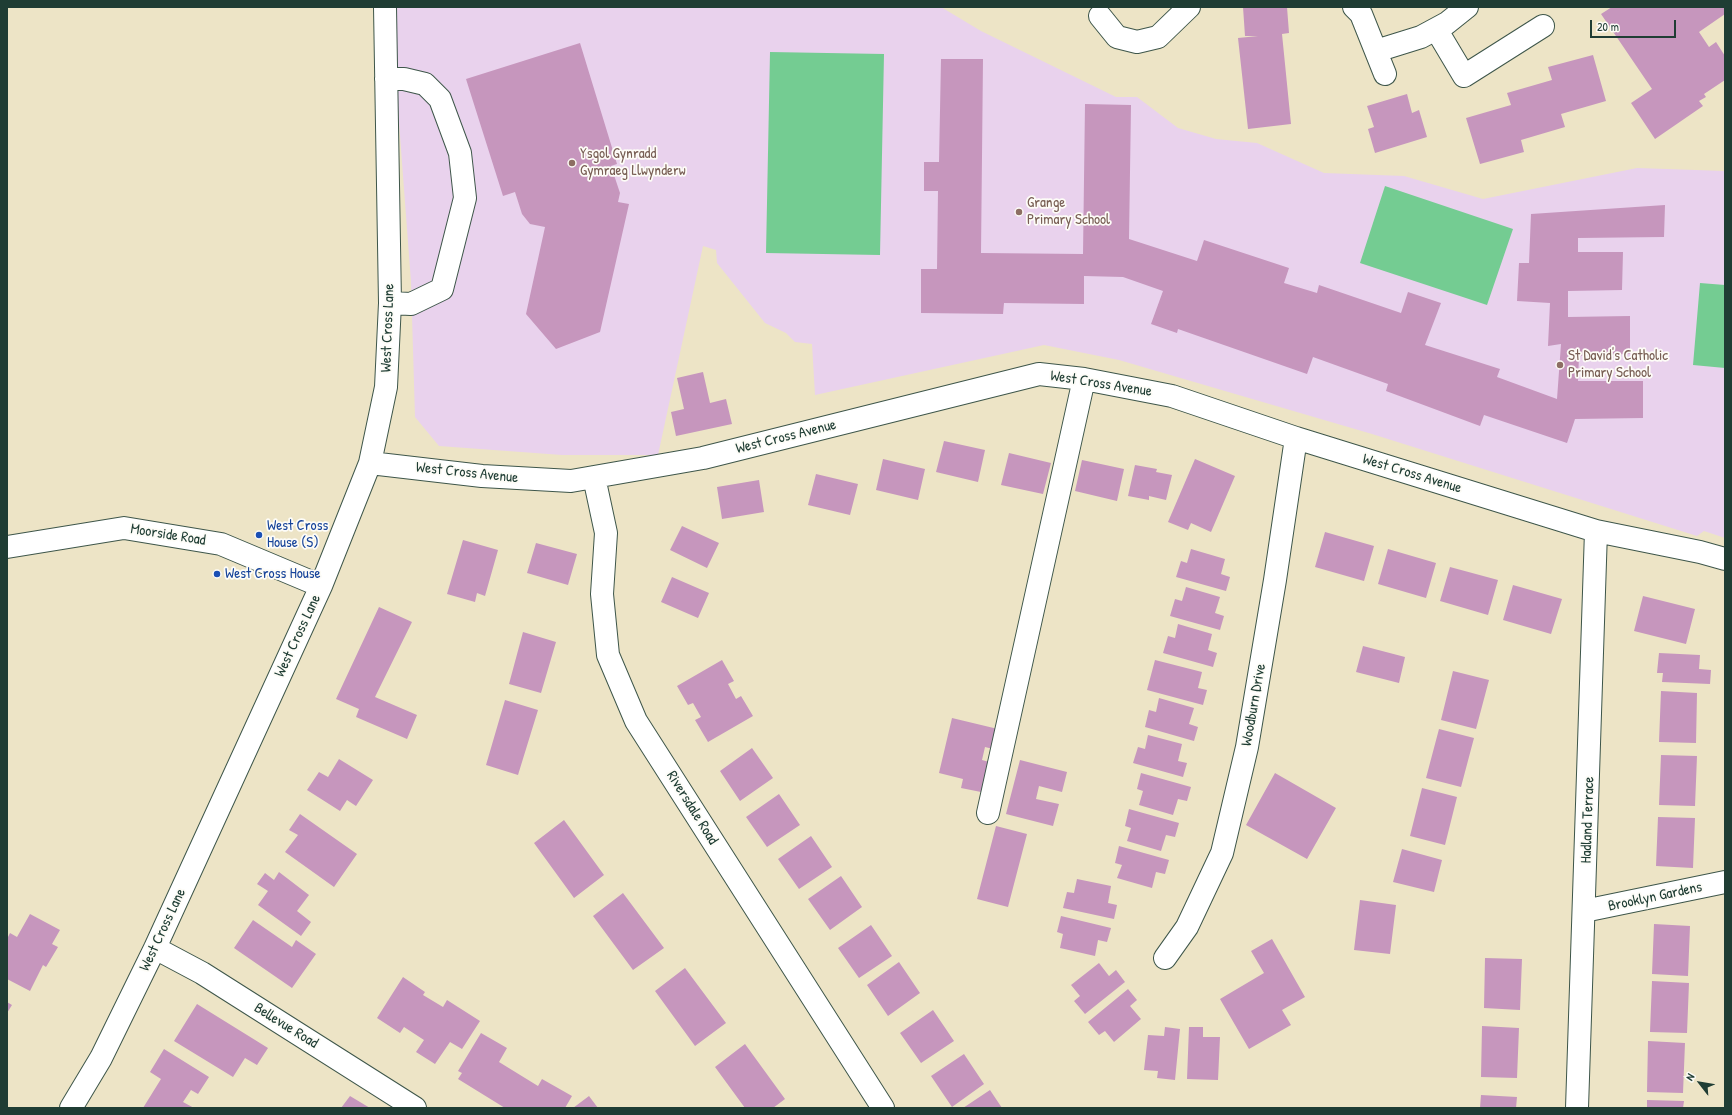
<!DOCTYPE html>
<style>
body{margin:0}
#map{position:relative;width:1732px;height:1115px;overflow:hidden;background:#ede4c6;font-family:"Patrick Hand",sans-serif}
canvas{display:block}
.frame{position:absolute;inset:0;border:8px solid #1f3d34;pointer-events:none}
.north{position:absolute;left:1680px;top:1063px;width:40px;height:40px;-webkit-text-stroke:3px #fdfcf7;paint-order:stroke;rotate:301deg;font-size:11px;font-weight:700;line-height:16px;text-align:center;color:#1f3d34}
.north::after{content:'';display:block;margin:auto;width:14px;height:18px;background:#1f3d34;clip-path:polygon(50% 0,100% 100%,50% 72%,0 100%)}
.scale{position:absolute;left:1590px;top:20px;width:86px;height:18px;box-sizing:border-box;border:2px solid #1f3d34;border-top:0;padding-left:5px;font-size:12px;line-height:14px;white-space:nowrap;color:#1f3d34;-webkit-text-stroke:3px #fdfcf7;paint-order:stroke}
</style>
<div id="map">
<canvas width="1732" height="1115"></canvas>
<div class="frame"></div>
<div class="north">N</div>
<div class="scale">20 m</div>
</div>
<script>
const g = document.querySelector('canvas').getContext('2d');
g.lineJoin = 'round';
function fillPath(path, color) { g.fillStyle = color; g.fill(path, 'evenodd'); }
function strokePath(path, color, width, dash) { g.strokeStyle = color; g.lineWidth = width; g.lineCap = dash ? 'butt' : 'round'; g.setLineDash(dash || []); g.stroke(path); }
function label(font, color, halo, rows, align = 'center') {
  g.font = font + ' "Patrick Hand",sans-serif'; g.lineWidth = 3.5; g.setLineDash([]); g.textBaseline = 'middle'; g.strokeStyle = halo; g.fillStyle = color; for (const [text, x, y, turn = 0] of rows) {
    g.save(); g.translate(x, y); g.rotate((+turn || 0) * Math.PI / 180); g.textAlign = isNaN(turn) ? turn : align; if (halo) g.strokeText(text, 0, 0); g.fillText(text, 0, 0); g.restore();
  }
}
const built = new Path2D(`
 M394,7H941L981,31L1116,97H1137L1178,128L1216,139L1257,143L1324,173L1404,176L1483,199L1637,168L1725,171V538L1704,531L1697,536L1372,434L1119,360L1044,345L815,395L812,344L795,342L786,333L765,323L717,263L716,250L703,246L658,455H562L439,446L415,417L411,282L394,56Z`);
const green = new Path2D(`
 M770,52L884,54L880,255L766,253Z
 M1385,186L1513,229L1487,305L1360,263Z
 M1700,283L1725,285V368L1693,365Z`);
const building = new Path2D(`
 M1243,7H1287L1289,33L1282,34L1291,124L1248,129L1238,38L1258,36H1245Z
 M1612,7H1725V14L1699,32L1709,47L1716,42L1725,56V80L1704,94L1706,97L1699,101L1703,106L1655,139L1631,103L1652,89L1601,14Z
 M580,43L617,164L611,166L620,193L618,202L629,204L600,332L556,349L526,314L545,227L530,224L522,214L515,192L503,196L466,79Z
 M1593,55L1606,101L1561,114L1565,127L1521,140L1524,152L1480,164L1466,118L1511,105L1507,93L1552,80L1548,67Z
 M941,59H983L981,253L1083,254L1085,104L1131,105L1129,239L1197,261L1204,240L1289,268L1284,283L1317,293L1319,285L1401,313L1408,292L1441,303L1425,345L1500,369L1497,377L1557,399L1561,344L1548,346L1550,303L1517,301L1519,263H1529L1531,214L1665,205L1664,237L1578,238V252H1623L1622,290L1568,291V317L1630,316V354L1579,356L1578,381H1643V418L1575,419L1567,443L1484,415L1480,426L1386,391L1388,384L1313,357L1307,374L1178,329L1177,333L1151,324L1163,291L1123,277L1084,276V304L1004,303L1003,314L921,313V269H937L938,191H924V162H939Z
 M1407,94L1412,113L1419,110L1427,137L1375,153L1368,129L1374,127L1367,106Z
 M703,372L710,403L726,399L732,424L676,436L671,412L684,409L677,378Z
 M944,441L985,450L978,482L936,472Z
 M1009,453L1051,463L1043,494L1001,485Z
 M883,459L925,469L918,500L876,490Z
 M1195,459L1235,476L1211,532L1191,523L1188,530L1168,522Z
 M1082,460L1124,469L1117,501L1075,491Z
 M1135,465L1157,469L1156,472L1172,475L1166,500L1149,496V500L1128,496Z
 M816,474L858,484L850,515L808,505Z
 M759,480L764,512L722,519L717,487Z
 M682,526L719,543L707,568L670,550Z
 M1325,532L1374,546L1364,581L1315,567Z
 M463,540L498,550L485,596L477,593L475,602L447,594Z
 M536,543L577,554L568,585L527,573Z
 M1191,549L1225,559L1221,574L1230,577L1226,591L1176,577L1181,561L1187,563Z
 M1388,549L1436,563L1426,598L1378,584Z
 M1450,567L1498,580L1488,615L1440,601Z
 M672,577L709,593L698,618L661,602Z
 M1513,585L1562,599L1551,634L1503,620Z
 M1186,587L1220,597L1215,613L1224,616L1220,630L1170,616L1175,599L1182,601Z
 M1643,596L1695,609L1686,644L1634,631Z
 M379,607L412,622L375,697L417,715L407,739L356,717L359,709L336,699Z
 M1178,624L1212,634L1208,650L1217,653L1213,667L1163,653L1168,636L1175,638Z
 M523,632L556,642L541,693L509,684Z
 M1363,646L1405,657L1399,683L1356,672Z
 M1659,653L1700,655L1699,669L1711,670L1710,684L1662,682L1663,673H1657Z
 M722,660L734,681L728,684L736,699L741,696L753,716L708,742L695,720L701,717L693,703L688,705L677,686Z
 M1155,660L1202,672L1198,688L1207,690L1203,705L1147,690Z
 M1453,671L1489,680L1476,729L1441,720Z
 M1661,691L1697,693L1696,743L1659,742Z
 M1159,698L1194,708L1189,724L1198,727L1194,741L1145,727L1149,710L1156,712Z
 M505,700L538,710L518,775L486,765Z
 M952,718L1002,730L997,750L985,747L982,760L993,763L986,793L961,788L963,779L939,773Z
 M1439,729L1474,738L1461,787L1426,778Z
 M1148,735L1182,744L1178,761L1187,763L1183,777L1133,763L1138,747L1145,749Z
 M752,748L773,778L740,801L720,771Z
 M1661,755L1697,756L1695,806L1659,805Z
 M339,759L373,780L356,806L347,800L340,811L307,790L319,772L328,777Z
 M1020,760L1067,772L1062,792L1039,786L1036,799L1059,804L1053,826L1006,814Z
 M1141,773L1191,787L1187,801L1178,799L1173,815L1139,805L1143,791L1137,789Z
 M1275,773L1336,808L1307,859L1246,825Z
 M1422,788L1457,797L1445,845L1410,836Z
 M779,794L800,825L767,847L746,817Z
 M1129,809L1179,823L1175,837L1166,835L1161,851L1127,841L1131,828L1125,826Z
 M300,814L357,854L334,887L285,852L298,835L289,830Z
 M1658,817L1695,818L1693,868L1656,866Z
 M564,820L604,875L574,898L534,843Z
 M996,826L1027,834L1008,907L977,899Z
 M811,836L832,867L799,889L778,859Z
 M1119,846L1169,860L1165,874L1156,872L1152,888L1117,878L1122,865L1115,863Z
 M1402,849L1442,860L1434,892L1393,882Z
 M279,872L309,895L297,911L311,922L301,936L258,905L268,891L257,884L265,873L274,880Z
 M841,876L862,907L830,930L808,899Z
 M1077,879L1111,886L1108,903L1117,905L1114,919L1063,908L1067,892L1074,893Z
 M623,893L664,948L633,970L593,916Z
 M1360,900L1396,905L1390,954L1354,950Z
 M30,914L60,930L52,944L58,947L46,967L43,965L30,991L7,979V939L10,933L17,937Z
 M1061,916L1111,928L1107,942L1098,940L1095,956L1060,948L1063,934L1057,932Z
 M253,920L292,947L296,940L316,954L292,988L234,948Z
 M1654,924L1690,926L1688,976L1652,974Z
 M871,925L892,956L859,978L838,948Z
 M1272,939L1305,997L1282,1010L1291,1025L1249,1049L1220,999L1264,973L1251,951Z
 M1485,958L1522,959L1520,1010L1484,1008Z
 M899,962L920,993L888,1016L867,985Z
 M1099,963L1109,976L1116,970L1125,982L1085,1014L1074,1001L1080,996L1071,985Z
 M685,968L726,1023L695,1046L655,991Z
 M403,977L425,992L423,995L443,1007L447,1000L480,1021L462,1049L450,1042L435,1064L416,1052L424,1040L404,1027L400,1033L377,1018Z
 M1652,981L1689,983L1687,1033L1650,1032Z
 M1128,989L1137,1000L1130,1006L1141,1019L1114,1042L1105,1031L1099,1035L1088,1022Z
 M7,1002L12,1005L7,1013Z
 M197,1004L268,1048L257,1065L245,1058L233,1077L174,1041Z
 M933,1010L954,1041L921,1063L900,1033Z
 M1482,1026L1519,1028L1517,1078L1481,1077Z
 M1165,1027L1180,1029L1175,1080L1157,1078L1158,1071L1144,1070L1148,1035L1164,1036Z
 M1189,1027H1203V1037H1220L1218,1080L1187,1079Z
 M481,1033L507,1048L499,1062L538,1086L542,1079L572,1096L565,1108H505L458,1079L462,1073L458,1071Z
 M1648,1041L1685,1043L1683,1093L1647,1092Z
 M745,1044L785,1099L773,1108H745L715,1067Z
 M164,1049L209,1077L198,1094L191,1090L183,1102L194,1108H143L161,1079L150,1072Z
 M964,1054L984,1084L952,1107L931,1076Z
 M990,1090L1002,1108H963Z
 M1481,1095L1517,1097L1516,1108H1480Z
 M350,1096L370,1108H341Z
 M589,1096L598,1108H573Z
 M1647,1100L1684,1101L1683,1108H1647Z`);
const minor = new Path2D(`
 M1354,7L1361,14L1385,74
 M1100,16L1117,37L1137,42L1158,37L1189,7
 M1436,29L1464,76L1543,26
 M1376,51L1421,37L1447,23L1467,7
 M386,79H404L425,84L440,99L460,153L465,198L442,289L411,304L390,303
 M370,463L482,476L571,481L703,458L1039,374L1084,379L1172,396L1296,438L1596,531L1700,552L1725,559
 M594,477L606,533L602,594L608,655L636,721L883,1108
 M7,547L124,528L221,544L321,586
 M988,813L1084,379
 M1584,911L1725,882
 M155,948L202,973L415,1108
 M1165,958L1187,927L1222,853L1247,747L1275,580L1296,438
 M71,1108L101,1058L155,948L321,586L370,463L386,387L390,303L385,7
 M1577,1108L1596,531`);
const markers = [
 [572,163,4,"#8d6e63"],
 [1019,212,4,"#8d6e63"],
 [1560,365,4,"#8d6e63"],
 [259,535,4,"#1a4fb4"],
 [217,574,4,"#1a4fb4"]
];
const educationNames = [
 ["Ysgol Gynradd",580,154],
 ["Gymraeg Llwynderw",580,171],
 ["Grange",1027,203],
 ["Primary School",1027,220],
 ["St David's Catholic",1568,356],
 ["Primary School",1568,373]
];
const streetNames = [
 ["West Cross Lane",388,328,-88],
 ["West Cross Avenue",1101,384,9],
 ["West Cross Avenue",786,437,-14],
 ["West Cross Avenue",467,473,6],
 ["West Cross Avenue",1412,474,17],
 ["Moorside Road",168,535,9],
 ["West Cross Lane",298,636,-65],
 ["Woodburn Drive",1254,705,-80],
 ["Riversdale Road",692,808,58],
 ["Hadland Terrace",1588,820,-88],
 ["Brooklyn Gardens",1655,897,-12],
 ["West Cross Lane",163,930,-65],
 ["Bellevue Road",286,1026,32]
];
const transitNames = [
 ["West Cross",267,526],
 ["House (S)",267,543],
 ["West Cross House",225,574]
];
fillPath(built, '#e9d2ed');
fillPath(green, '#74cc92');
fillPath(building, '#c696bd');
strokePath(minor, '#3e564a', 24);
strokePath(minor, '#fff', 22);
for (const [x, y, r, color] of markers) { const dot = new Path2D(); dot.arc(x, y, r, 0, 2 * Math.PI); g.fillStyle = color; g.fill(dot); strokePath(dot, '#fdfcf7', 1.5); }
label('15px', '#785e54', '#fdfcf7', educationNames, 'left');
label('15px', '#1f3d34', '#fdfcf7', streetNames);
label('15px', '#164399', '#fdfcf7', transitNames, 'left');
</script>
